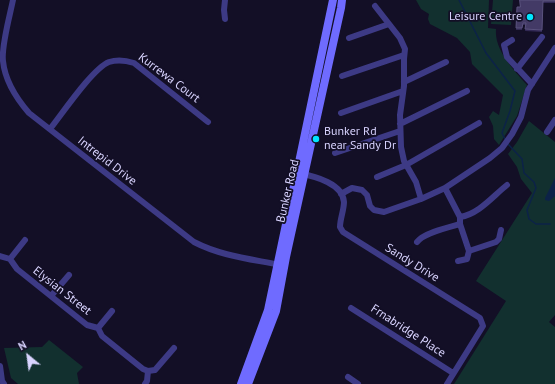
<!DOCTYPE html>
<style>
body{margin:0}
#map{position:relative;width:555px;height:384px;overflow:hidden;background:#130f26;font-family:"PT Sans",sans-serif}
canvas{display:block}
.north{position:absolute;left:8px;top:336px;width:40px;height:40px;-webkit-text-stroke:3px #130f26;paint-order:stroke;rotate:331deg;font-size:11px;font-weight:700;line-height:16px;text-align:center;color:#d9d4ff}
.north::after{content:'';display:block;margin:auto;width:14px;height:18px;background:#d9d4ff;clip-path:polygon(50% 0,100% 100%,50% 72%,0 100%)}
</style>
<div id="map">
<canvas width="555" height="384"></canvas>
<div class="north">N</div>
</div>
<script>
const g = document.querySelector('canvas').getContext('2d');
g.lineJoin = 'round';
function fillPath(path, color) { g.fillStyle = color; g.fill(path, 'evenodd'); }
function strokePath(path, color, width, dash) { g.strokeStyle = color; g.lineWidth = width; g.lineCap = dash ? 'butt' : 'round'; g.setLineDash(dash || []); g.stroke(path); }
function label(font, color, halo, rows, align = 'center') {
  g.font = font + ' "PT Sans",sans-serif'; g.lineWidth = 3.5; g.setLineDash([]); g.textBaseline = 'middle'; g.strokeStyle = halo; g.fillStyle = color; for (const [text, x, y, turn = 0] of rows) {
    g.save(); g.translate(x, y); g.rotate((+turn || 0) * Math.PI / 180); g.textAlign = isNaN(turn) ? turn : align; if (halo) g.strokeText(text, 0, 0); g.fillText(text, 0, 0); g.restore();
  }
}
const green = new Path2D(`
 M416,0H489L488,28L496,29C494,50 514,70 527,85L517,116L499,145L494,139L493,126L489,117L493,111L499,115L503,95L472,64L470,52L457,38L430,24L428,19L429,14L421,9Z
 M493,0H513L511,25L491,24Z
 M529,121L555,142V315L549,322L555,327V384H454L506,301L476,281L532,193L521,179L517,167L508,154L517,142Z
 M49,340L83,367L77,373L79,384H18L11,378L4,348L42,347Z`);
const water = new Path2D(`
 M555,178V196L549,201L545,200V198Z`);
const stream = new Path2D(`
 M459,0L486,53L515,91L510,111L502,133L505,139
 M508,144L522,159L524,173L534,182L536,188L527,210L529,219L536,224H550`);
const minor = new Path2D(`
 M13,0C10,15 1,47 3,61C5,81 16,98 29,113L194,242C221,256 251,259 280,265
 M375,6L400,38L405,49L404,59V86L400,115L401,147L404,161L416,182L421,199
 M225,19L224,10L225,0
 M349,38L389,24
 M512,40L504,45L507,57L532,84
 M517,69L542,37
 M342,76L404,55
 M404,82L446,62
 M341,113L403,91
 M400,124L467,91
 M50,129C62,114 93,68 109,62C118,59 125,60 134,63L208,122
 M547,132L555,120
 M335,153L400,131
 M301,174C315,176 343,184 344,202C344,210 340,219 340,227L343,232L480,318L483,326L447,384
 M377,177L406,165L479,123
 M445,188L460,217V224L469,251L467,259L458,261
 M341,194L352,188L362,190L367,195L370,206L374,210L384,212L421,199L445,188L490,158L502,148L512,134L521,117L528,90L555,48
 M460,217C479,214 493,196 507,185
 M417,242C423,233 449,227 460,224
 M469,251L496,242L499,239L501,230
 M0,256L10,259L17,269L87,325L98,328L102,336L143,369L148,371
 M10,259L25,240
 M51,296L69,275
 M351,308L453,373
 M98,328L112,311
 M0,366L2,381L4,384
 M148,371L155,370L174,348
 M348,377L358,384
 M145,384L147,381L148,371`);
const secondary = new Path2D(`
 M241,384L268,310L333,0
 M248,384L276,311L286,257L341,8L342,0`);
const wall = new Path2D(`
 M520,0H555V3H543L542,32L525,31L526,25H523L522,30H516L517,7H520Z`);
const building = new Path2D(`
 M520,0H555V1H543L542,30L525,29L526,23H523L522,28H516L517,7H520Z`);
const markers = [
 [530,17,4,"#00e5ff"],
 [316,139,4,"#00e5ff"]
];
const poiNames = [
 ["Leisure Centre",522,17],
 ["Bunker Rd",324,132,"left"],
 ["near Sandy Dr",324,146,"left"]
];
const streetNames = [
 ["Kurrewa Court",169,78,37],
 ["Intrepid Drive",107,161,38],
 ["Bunker Road",288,191,-77],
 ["Sandy Drive",412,263,32],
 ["Elysian Street",62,291,38],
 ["Frnabridge Place",408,331,33]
];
fillPath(green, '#12302f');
fillPath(water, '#0c2248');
strokePath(stream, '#0c2248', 1.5);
strokePath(minor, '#3d3a85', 6);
strokePath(secondary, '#6f6bff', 8);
fillPath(wall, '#312854');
fillPath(building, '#433a66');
strokePath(building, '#5a527e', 1);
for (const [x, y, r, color] of markers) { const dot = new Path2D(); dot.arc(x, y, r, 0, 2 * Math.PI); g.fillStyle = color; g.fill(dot); strokePath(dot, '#130f26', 1.5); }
label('12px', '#d9d4ff', '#130f26', poiNames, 'right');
label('12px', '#d9d4ff', '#130f26', streetNames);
</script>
